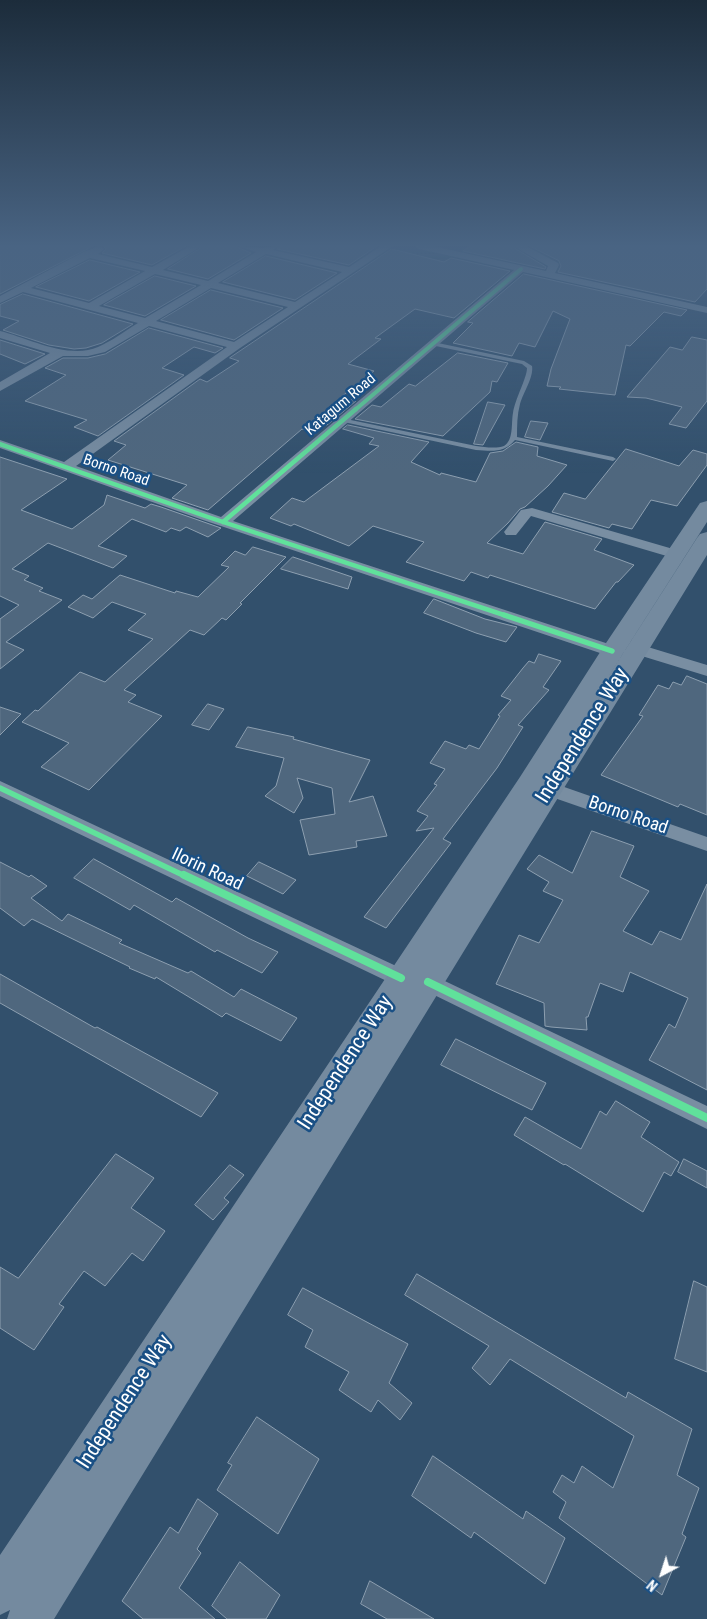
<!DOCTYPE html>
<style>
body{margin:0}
#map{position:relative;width:707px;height:1619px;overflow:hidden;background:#32506c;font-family:"Roboto Condensed",sans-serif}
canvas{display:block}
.north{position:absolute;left:637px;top:1549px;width:50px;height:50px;-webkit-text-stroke:4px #1a5085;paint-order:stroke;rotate:220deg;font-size:14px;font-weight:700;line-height:20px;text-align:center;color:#fff}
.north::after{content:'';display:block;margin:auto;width:18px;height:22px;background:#fff;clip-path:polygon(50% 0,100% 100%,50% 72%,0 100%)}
</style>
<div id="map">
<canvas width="707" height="1619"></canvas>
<div class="north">N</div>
</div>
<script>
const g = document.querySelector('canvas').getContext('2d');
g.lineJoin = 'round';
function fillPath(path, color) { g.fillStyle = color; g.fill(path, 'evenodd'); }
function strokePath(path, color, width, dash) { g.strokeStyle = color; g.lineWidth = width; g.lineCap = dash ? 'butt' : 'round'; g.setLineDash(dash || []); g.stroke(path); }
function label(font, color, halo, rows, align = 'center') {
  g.font = font + ' "Roboto Condensed",sans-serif'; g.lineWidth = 5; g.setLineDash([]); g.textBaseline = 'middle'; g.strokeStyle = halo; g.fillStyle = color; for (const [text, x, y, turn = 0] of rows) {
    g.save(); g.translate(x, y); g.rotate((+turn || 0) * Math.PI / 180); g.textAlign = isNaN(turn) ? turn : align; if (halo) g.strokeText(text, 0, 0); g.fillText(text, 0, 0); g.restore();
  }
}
const building = new Path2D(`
 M0,246H93L0,294Z
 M103,246H186L152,265L102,253L106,249Z
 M204,246H235L251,253L208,279L168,269Z
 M280,246H377L349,265L277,249Z
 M471,246H511L546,267L545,269L463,251Z
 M530,246H707V289L695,302L558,272L561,266L559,261Z
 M392,249L444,262L451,258L510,271L454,318L415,309L375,338L381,339L348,364L374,371L341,397L356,401L327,425L320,424L309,431L302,429L208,510L172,498L187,485L108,460L126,445L114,441L200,379L207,382L239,361L230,358Z
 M266,256L337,273L295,300L223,282Z
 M90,260L140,272L89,301L36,287Z
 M524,274L687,310L681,316L664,312L630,346L626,345L615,395L559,389L561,387L547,386L551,369L570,319L553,311L535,347L519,343L512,356L453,343L473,323L468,322Z
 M155,276L196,286L145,316L104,305Z
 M211,290L283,308L234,340L161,320Z
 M23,294L133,324L102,343L86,348L74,349L49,345L3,330L19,321L0,316V305Z
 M149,328L223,348L215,353L194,347L162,368L184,375L98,436L74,427L87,420L25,401L66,375L45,368L63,358H88L105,354Z
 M692,337L707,340V401L686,428L669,424L682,407L646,398L627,397L670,347L682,350Z
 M0,340L45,354L25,364L0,354Z
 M458,353L508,363L497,382L492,381L490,392L443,436L355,419L372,405L381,407L409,384L415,386Z
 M488,402L505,405L483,445L474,444Z
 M531,421L548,423L540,440L525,437Z
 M348,425L429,442L411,462L440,475L441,473L476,482L490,453L503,451L516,442L538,447L537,456L567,465L548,486L525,507L520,509L508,523L487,543L523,554L545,522L602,539L594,550L634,565L618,582H616L595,609L490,575L488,578L471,572L464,581L406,562L424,542L373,526L349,546L294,524L291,526L270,518L292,498L304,502L379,446L369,444L374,438L343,429Z
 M626,449L679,466L693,450L707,454V465L677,506L651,500L632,529L612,524L609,528L552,512L564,493L585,499Z
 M0,457L67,479L21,510L72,529L104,505L107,495L145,508L151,504L161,507L221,528L208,537L186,527L180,531L171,528L166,532L132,519L98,546L127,556L113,568L48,543L12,569L29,576L24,580L43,588L39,591L62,600L6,642L24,650L0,669V619L19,605L0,596Z
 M253,547L286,557L240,603L242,604L226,620L222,618L204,635L190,630L124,690L136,695L128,702L162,716L89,790L41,767L69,743L22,722L35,710L38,711L80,672L105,682L153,639L128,630L146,614L112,602L93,618L68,607L83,595L92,599L120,575L175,593L176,591L198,597L229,567L221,565L235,551L245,555Z
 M293,557L352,577L348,589L281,569Z
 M434,599L485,619L517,627L506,642L476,633L424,613Z
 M539,654L561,661L543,687L549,690L518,725L523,727L497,768L443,839L451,843L386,928L364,917L434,828L416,831L428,816L417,811L437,785L434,784L445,769L430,763L445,741L466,749L469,745L479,749L500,716L498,715L511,700L501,696L523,668L529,661L534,663Z
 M687,676L707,684V815L680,804L678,807L601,775L643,716L639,715L658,685L669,689L673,682L681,685Z
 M208,704L224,709L209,730L192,725Z
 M0,707L21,714L0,735Z
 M248,727L294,737L293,739L370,760L349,802L373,796L387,836L356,841L357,847L309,855L300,820L335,814L332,788L297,778L303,798L294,813L265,796L276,786L284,758L236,747Z
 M592,831L634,846L620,877L649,891L623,931L652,945L660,931L681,940L707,884V1090L649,1060L669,1024L675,1028L688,998L630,972L623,992L600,983L588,1017H586L587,1030L551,1027L545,1026L544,1003L496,984L519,935L539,943L563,900L543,891L549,882L527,869L539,855L572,873Z
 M94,859L172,902L176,898L248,938L278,952L262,973L217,950L215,952L134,905L130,910L74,878Z
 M0,862L29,877L31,875L47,886L31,898L62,921L68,914L122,940L119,943L188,973L191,971L234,997L241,989L297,1018L281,1041L226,1013L222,1017L156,977L155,979L129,968L130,967L32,919L24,926L0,908Z
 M259,862L284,874L296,880L283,894L247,876Z
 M0,974L95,1028L97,1027L218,1093L201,1117L0,1003Z
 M456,1039L546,1083L532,1110L441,1065Z
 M616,1101L650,1122L641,1137L679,1162L671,1176L664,1172L643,1212L565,1164L564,1165L514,1135L525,1117L581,1149L600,1111L606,1115Z
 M116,1154L154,1178L131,1208L165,1231L143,1261L132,1253L105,1286L84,1271L59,1304L64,1307L34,1350L0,1328V1267L18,1278Z
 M684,1159L707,1171V1188L678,1172Z
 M230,1165L244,1175L224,1198L229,1202L213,1220L195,1205Z
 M417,1274L626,1398L628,1392L692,1429L677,1475L699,1488L682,1534L686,1537L662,1595L559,1518L566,1502L553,1492L562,1475L574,1483L582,1466L613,1488L634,1436L510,1359L490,1385L472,1368L489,1346L405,1295Z
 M694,1281L707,1287V1372L675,1359Z
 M303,1288L408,1344L389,1383L412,1403L400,1420L378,1400L371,1412L339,1390L349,1372L305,1347L313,1330L288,1315Z
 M257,1417L319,1459L278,1534L217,1490L232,1465L228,1463Z
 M433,1456L523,1519L526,1511L565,1538L545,1584L474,1532L471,1538L412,1496Z
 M198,1499L218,1514L197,1549L201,1553L179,1588L215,1619H143L122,1601L170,1527L178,1533Z
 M240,1562L280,1595L266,1619H227L212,1606Z
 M370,1581L434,1619H387L361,1604Z`);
const service = new Path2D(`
 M433,342L524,361L532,366C534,377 523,393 520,404C517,415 517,426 517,437L613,457L616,459L613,461L515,440C504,453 493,451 476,450L339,421V419L341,418L476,446C484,447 496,449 504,446C514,440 511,423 513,413C515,399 527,378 527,368L522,364L431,345L430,344Z`);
const minor = new Path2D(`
 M99,246L104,249L98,254L152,267L190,246H202L163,270L208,281L256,252L237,246L263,248L278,246L273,250L349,267L381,246H393L240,348L76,466L221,517L514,270L419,249L414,246H433L546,271L548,266L513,246H526L558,263L559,265L555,273L707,307V313L523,272L233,521L618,647L620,651L618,655L612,656L606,655L203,520L0,448V440L64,462L227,347L149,326L105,352L88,356H63L0,391V382L50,353L0,338V331C28,338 69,360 98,347C112,341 125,331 138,323L23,292L0,303V296L83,252ZM266,254L342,272L295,302L218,283ZM90,258L145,271L89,303L31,288ZM155,274L201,285L145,318L99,306ZM211,288L288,307L234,342L156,321Z
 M532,508L680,551L682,554L680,557H670L531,516L516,535H506L504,532L521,510Z
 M638,644L707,665V676L632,653L630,649L632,645Z
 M0,781L409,972L412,978L409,984L401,987L393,984L0,796Z
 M550,782L707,837V851L543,794L541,789L543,784Z
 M428,973L707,1106V1129L420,988L417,982L420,976Z`);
const secondary = new Path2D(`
 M707,501V522L599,691L697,538L700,534L707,532V555L54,1619H7L10,1610L0,1615V1555L520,777L604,646L700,503Z`);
const cyclewayFar3 = new Path2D(`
 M355,410L521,269`);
const cyclewayFar2 = new Path2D(`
 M0,444L208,517L507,616
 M223,522L356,409`);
const cyclewayFar1 = new Path2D(`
 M504,615L612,651
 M0,788L187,877`);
const cycleway = new Path2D(`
 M184,875L401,978
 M428,982L707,1118`);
const farStreetnames = [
 ["Katagum Road",341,405,-40],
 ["Borno Road",116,471,19]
];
const streetNames = [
 ["Borno Road",628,816,19],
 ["Ilorin Road",207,870,25]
];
const nearStreetnames = [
 ["Independence Way",583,736,-58],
 ["Independence Way",346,1063,-57],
 ["Independence Way",125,1402,-57]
];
fillPath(building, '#4f677e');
strokePath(building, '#8d9fb0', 1);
fillPath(service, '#798ea2');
fillPath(minor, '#798ea2');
fillPath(secondary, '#748a9f');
strokePath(cyclewayFar3, '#60e19b', 4);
strokePath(cyclewayFar2, '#60e19b', 4.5);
strokePath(cyclewayFar1, '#60e19b', 5.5);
strokePath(cycleway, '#60e19b', 8);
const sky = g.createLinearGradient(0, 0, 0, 473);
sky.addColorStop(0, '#1c2c3b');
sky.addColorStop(0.52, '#496483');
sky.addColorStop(1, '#49648300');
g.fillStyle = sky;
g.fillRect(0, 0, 707, 473);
label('15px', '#fff', '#1a5085', farStreetnames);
label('18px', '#fff', '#1a5085', streetNames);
label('21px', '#fff', '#1a5085', nearStreetnames);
</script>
